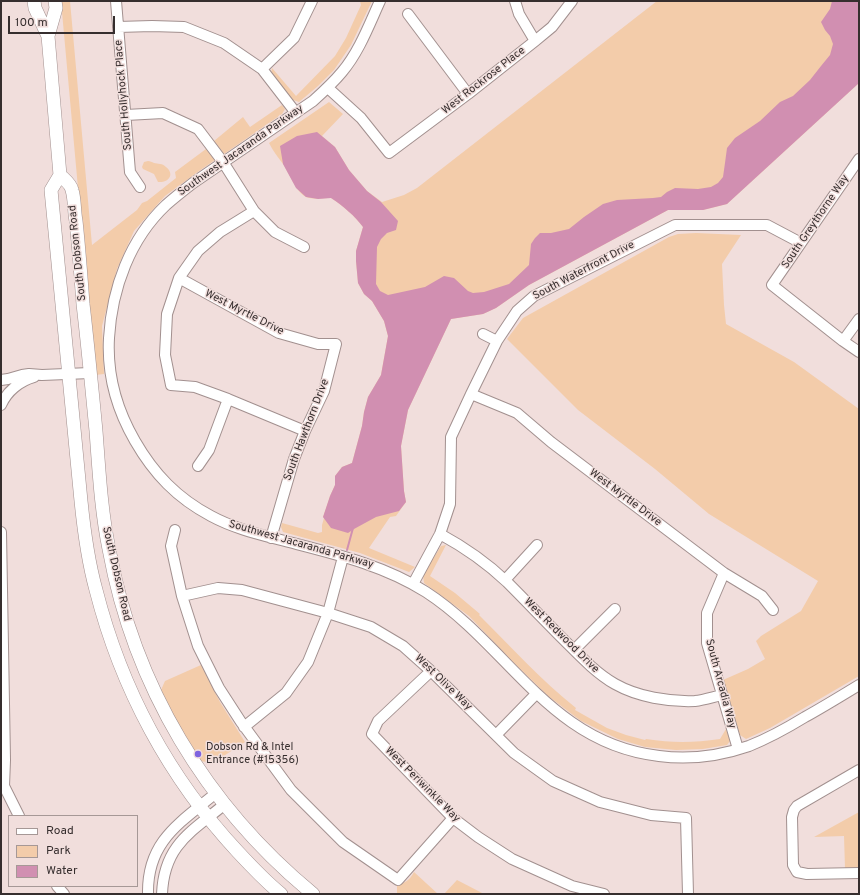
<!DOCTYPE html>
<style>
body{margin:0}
#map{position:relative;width:860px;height:895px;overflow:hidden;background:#f1dedc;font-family:Overpass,sans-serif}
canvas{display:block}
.frame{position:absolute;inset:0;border:2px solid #362e2e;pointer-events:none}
.legend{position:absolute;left:8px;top:815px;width:130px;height:72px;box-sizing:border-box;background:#f1dedc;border:1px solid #a69896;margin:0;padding:5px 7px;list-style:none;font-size:12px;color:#362e2e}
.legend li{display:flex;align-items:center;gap:8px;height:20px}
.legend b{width:20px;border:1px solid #a69896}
.scale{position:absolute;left:8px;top:16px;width:107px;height:18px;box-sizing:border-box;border:2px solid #362e2e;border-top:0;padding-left:5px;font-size:12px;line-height:14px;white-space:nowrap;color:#362e2e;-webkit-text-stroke:3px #f1dedc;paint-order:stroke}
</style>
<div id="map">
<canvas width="860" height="895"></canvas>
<div class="frame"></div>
<ul class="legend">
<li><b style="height:5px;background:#fff"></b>Road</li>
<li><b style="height:11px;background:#f3ccaa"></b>Park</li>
<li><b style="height:11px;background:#d18fb1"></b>Water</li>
</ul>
<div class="scale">100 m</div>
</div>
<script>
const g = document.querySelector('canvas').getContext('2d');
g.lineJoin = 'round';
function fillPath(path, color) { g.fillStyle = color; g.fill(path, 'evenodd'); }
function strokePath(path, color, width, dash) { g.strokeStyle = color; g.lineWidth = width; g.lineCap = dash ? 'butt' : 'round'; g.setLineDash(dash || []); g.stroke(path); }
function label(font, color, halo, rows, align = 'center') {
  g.font = font + ' Overpass,sans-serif'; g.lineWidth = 3; g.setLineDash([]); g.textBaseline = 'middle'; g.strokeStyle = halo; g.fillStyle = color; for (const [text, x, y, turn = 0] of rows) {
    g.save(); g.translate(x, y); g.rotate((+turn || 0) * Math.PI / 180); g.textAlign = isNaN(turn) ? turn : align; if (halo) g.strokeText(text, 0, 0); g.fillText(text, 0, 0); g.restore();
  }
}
const green = new Path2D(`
 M61,1H70L92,245L137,210L142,203L147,201L176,178L175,172L206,149L215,160L199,171L165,196L134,231L117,269L102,326L104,374L95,375Z
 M360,1H372L351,45L334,70L318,86L299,102L293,100L271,74L272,68L296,96L335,56L346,38L361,5Z
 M657,1H859V83L727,204L703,210H668L529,285L496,308L483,314L451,319L408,410L401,446L404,491L406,502L396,516L390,517L369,548L415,567L409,572L360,553L283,532L281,527L282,523L318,533L322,532V525L324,518L323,517L330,496L335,485V476L342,467L352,463L362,426L364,412L368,397L381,375L388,336L384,321L372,301L364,294L358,283L356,261V251L363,227C355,216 343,206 331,198C324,198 313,200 306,197C297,193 289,173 283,164C278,157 273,151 269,143L329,102L343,114L322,136L335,147L349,170L367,191L382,202L404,195L417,188Z
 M282,105L285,109L282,114L224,154L214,141L243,117L250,127Z
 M148,161C150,161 152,162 154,163C158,164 162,163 166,167C175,174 169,183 158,182L154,174L143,169L142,167L144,162Z
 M696,233L741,235L722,264L724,305L726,324L794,362L859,409V676L770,728L746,739L740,735L723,680L748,669L765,659L756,641L761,636L801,611L818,581L709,514L655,469L578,410L507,339L523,318L669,237L678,234Z
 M446,545L430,576L455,593L480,614L479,615C511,647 541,680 576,708L575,710L607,728L626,735L645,740L646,739C672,743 693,743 720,739L726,729L730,741L727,745L703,749L676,750L645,747L618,739L581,721L548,696L512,661L469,616L424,583L423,575L441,546Z
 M201,665L220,702L245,742L213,763L200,761L175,722L161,690L165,681Z
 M859,812V831H858V869L845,868L844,836L814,837Z
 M414,872L438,894H397V885C406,882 409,881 414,872Z
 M457,880L484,894H444Z`);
const water = new Path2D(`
 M832,1H859V83L727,204L703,210H668L529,285L496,308L483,314L451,319L408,410L401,446L404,491L406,502L399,511L376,517L354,529L348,533L331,528L323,517L330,496L335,485V476L342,467L352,463L362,426L364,412L368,397L381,375L388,336L384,321L372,301L364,294L358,283L356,261V251L363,227C355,216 343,206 331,198L318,199L306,197L296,188L283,164L280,146L297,136L317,132L335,147L349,170L367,191L381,202L398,221L396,230L387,233L381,239L377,247L376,284L380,291L388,295L425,287L444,276L454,278L468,291L473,293L484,292L509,284L529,265L531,244L535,238L540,233H551L569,229L584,217L603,204L617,200L653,198L661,197L667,192L675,188L698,189L711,187L718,183L723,177L725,163L727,148L735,138L760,121L780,102L793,96L810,80L821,66L830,55L833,44L830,36L825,30L821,22L830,9Z`);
const stream = new Path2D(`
 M347,550L353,528`);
const minor = new Path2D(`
 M116,1L130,172L140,187
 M380,1C369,25 359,52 342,72C333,83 323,92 313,101L193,183C184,190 175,197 166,205C130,239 112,288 109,338C107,374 117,410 135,441C154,474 177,498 211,516C233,528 258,534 281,540C331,553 382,564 426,592C509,646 550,744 659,756C689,760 720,756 749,746C769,738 787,728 805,717C823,707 841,696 859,685
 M515,1L519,14L535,41
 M408,14L468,94
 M118,27L152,26L184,27L224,43L262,69L296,113
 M262,69L294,38L312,1
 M328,88L361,118L389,153L468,94L535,41L552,27L572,1
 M126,115L163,113L198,129L223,162L254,211L275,232L304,247
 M859,159L772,285L843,341L859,352
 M254,211L220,232L198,251L179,278L167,314L165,355L171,385L195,387L228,399L305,431
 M179,278L279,333L318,344H336L324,391L305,431L294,459L271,538
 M483,334L497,341
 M843,341L859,319
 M1,380L8,379L22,375L29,374L42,375L90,373
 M471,394L517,413L551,442L724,573L762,596L773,610
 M1,405C7,391 20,381 34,377
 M198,466L209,450L228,399
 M175,530L171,546L182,596L198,646L219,688L241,722L291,790L343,842L398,880L453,818
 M1,532L5,760L4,786L19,816
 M440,534C464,547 487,563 507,582C526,601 545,621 564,640C580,656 596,673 615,684C638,697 669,702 695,701C704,700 713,697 722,695
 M724,573L707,613V643L738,749
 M505,580L537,545
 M413,584L440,534L450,504L451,437L471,394L497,341L517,311L534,296L675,225H767L801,243
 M182,596L218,588L242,590L328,613L371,627L403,646L431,671L514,753L553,781L600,802L651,815L686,818L688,894
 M574,650L615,609
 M431,671L378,721L372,734L453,818L478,837L512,859L572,886L604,894
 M244,727L286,693L308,662L328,613L343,557
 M496,735L536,694
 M859,770L797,806L794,810L792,817L793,865L797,872L807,874L859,873
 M57,886L64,894
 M148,894C147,841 180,823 216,793
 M162,894C164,845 191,832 225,804`);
const major = new Path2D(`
 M34,1L35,8L48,36
 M55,1L56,8L48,36L60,175L51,190L81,501C84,531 88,561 96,590C121,688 169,778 238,852C251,866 265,881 281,894
 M60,175C64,179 71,184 72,190C75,200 74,211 76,221C79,249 81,277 83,304C88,347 92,389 96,431C99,470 101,510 109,549C134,686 206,806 313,894`);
const markers = [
 [198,754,4,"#7f64df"]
];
const streetNames = [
 ["West Rockrose Place",484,81,-38],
 ["South Hollyhock Place",124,95,-95],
 ["Southwest Jacaranda Parkway",241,151,-35],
 ["South Greythorne Way",816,222,-56],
 ["South Dobson Road",78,253,-96],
 ["South Waterfront Drive",584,271,-28],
 ["West Myrtle Drive",244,313,27],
 ["South Hawthorn Drive",307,430,-69],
 ["West Myrtle Drive",625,498,37],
 ["Southwest Jacaranda Parkway",301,545,16],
 ["South Dobson Road",116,574,77],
 ["West Redwood Drive",561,636,45],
 ["West Olive Way",443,683,44],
 ["South Arcadia Way",720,684,75],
 ["West Periwinkle Way",422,785,45]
];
const poiNames = [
 ["Dobson Rd & Intel",206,748],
 ["Entrance (#15356)",206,761]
];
fillPath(green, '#f3ccaa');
fillPath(water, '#d18fb1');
strokePath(stream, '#d18fb1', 2);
strokePath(minor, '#a2908f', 12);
strokePath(major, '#a2908f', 14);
strokePath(minor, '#fff', 10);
strokePath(major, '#fff', 13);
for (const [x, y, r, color] of markers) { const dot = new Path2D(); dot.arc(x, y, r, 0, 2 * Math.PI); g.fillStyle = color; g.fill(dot); strokePath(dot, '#f1dedc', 1.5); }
label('11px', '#362e2e', '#f1dedc', streetNames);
label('11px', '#362e2e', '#f1dedc', poiNames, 'left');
</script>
